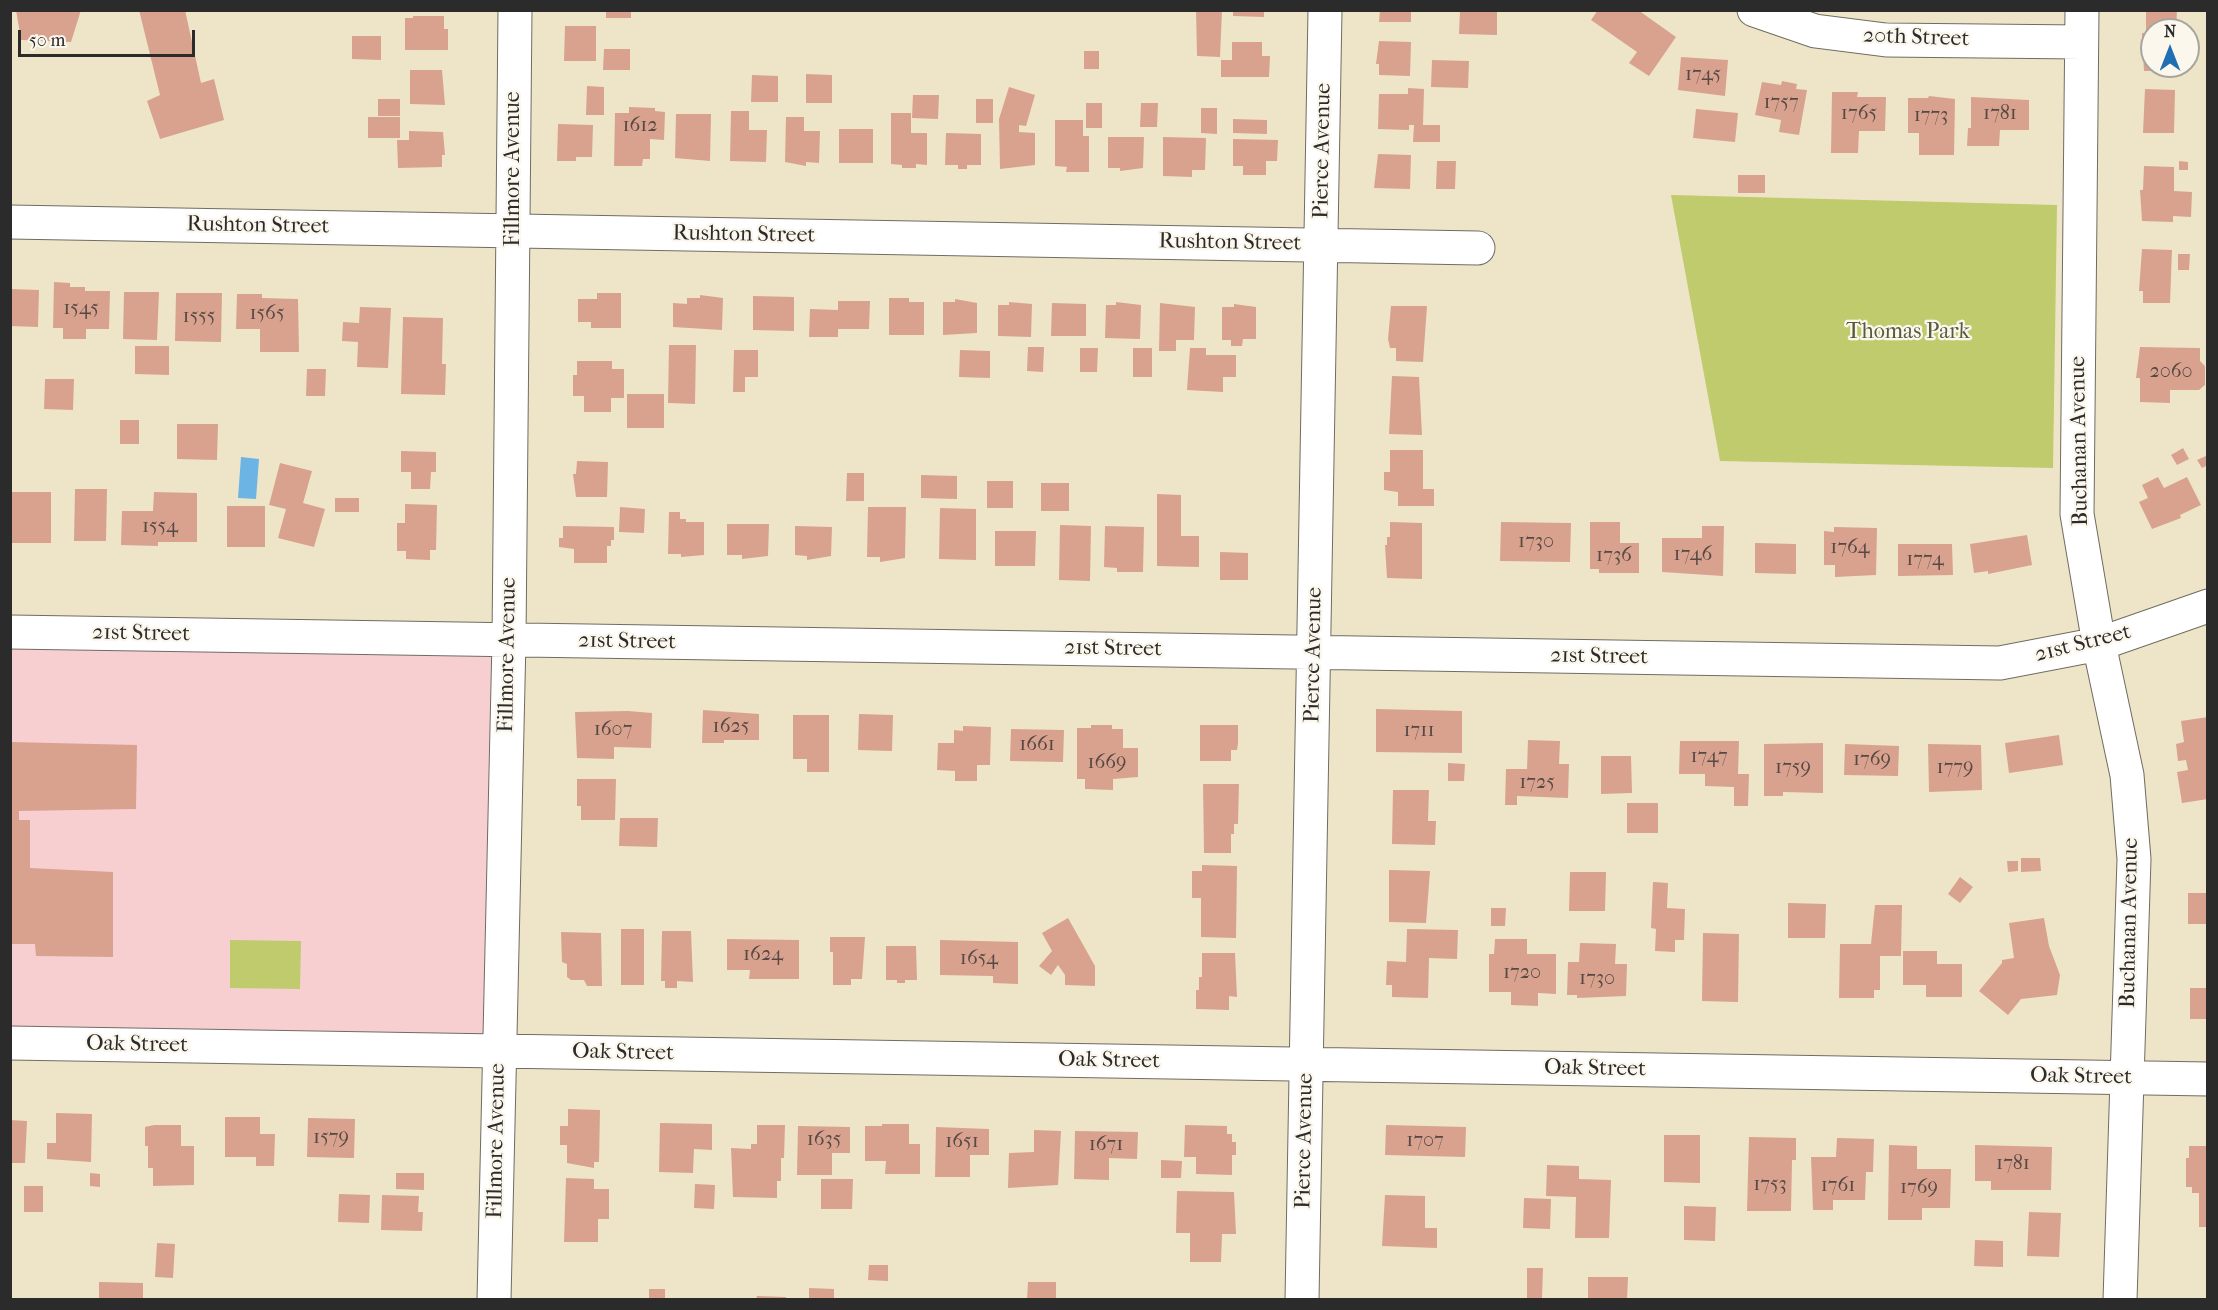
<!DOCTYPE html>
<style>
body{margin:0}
#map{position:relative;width:2218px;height:1310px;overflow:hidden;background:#eee5c8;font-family:"IM FELL French Canon",serif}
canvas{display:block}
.frame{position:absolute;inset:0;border:12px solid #2b2b2b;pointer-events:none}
.north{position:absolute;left:2140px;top:18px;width:60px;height:60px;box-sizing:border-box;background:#fbf7ec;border:2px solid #a8a59f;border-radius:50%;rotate:0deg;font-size:16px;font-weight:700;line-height:24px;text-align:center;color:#2b2b2b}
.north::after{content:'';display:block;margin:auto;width:21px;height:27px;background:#1f6fb2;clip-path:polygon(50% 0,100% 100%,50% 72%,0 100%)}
.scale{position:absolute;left:18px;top:30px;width:177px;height:27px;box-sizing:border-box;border:3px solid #2b2b2b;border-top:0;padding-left:8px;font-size:18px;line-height:21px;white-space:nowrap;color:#2b2b2b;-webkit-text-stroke:4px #fbf7ec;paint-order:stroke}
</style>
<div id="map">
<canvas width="2218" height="1310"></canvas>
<div class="frame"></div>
<div class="north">N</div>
<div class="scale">50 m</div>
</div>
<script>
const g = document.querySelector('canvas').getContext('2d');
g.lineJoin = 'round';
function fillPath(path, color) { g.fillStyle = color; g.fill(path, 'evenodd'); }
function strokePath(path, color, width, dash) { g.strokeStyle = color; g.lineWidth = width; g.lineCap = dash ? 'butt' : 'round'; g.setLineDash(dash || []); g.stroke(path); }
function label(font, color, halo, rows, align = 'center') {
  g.font = font + ' "IM FELL French Canon",serif'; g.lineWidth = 4.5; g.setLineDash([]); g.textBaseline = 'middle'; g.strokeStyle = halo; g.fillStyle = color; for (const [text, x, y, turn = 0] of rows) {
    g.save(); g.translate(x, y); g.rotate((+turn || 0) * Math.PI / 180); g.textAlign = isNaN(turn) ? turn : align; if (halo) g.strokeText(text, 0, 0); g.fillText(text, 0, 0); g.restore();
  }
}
const built = new Path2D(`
 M11,647L491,657L483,1037L11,1029Z`);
const green = new Path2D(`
 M1671,195L2057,205L2053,468L1720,461Z
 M230,940L301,941L300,989L230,988Z`);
const water = new Path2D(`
 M241,457L259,459L256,499L238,498Z`);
const building = new Path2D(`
 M16,10H81L71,42L21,40Z
 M139,10H185L201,83L214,79L224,120L160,139L147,101L160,95Z
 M606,10H631V18H606Z
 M1196,10H1222L1220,57L1197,56Z
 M1233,10H1264V17L1233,16Z
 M1380,10H1411V22H1379Z
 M1460,10H1497V35L1459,34Z
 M1598,10H1638L1676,37L1649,76L1629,63L1637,52L1591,20Z
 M2146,10H2177L2176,30H2152V66H2181L2180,71H2144L2142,33H2146Z
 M413,16H444V29H448V50H405V18H413Z
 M565,26H596V61H564Z
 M352,36H381V60L352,59Z
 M1379,41L1411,42L1410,76L1379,75V64H1376Z
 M1232,42H1262V56H1270L1269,77H1221V60H1232Z
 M604,49H630V70H603Z
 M1084,51H1099V69H1084Z
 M1681,57L1728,60L1725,96L1678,90Z
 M1432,60L1469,61L1468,88L1431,87Z
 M410,70H442L445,105L410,104Z
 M806,74L832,75V103H806Z
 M752,75L778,76V102H751Z
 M1782,81L1797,84L1796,89L1807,90L1799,135L1779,132L1781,120L1755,115L1762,82L1781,85Z
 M587,86L604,87V115H586Z
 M1009,87L1035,95L1026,126L1019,125V132L1035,133V165L1000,169L999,119Z
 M1408,88L1424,89L1423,125H1440V142H1413L1414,125H1409V130L1378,129L1379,94H1408Z
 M2145,89L2175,90L2174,133H2143Z
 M1832,92H1858L1857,97H1886L1885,131H1859L1858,153H1831Z
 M913,95H939L938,119L912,118Z
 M1929,96L1955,99L1954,155H1919V133H1908V98H1928Z
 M1971,97L2029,100V130H2000L1999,146H1967L1968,128H1971Z
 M378,99H400V116H378Z
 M976,99H993V123H976Z
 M1086,103H1102V128H1086Z
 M1141,103H1158L1157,127H1140Z
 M629,107L655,108V111L665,112L664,140L650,139V159H643L642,166H614L615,113H629Z
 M1201,108H1217V134L1201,133Z
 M1696,109L1738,113L1735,142L1693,138Z
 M731,111H749V130H767L766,162L730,161Z
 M891,113H911V133H927V165L916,164V168H902V165L891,164Z
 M676,114H711L710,161L675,158Z
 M368,117H400V138H368Z
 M786,117H804V131H820L819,163L806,162V166L785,162Z
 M1233,119L1267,120V134L1233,133Z
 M1055,120H1083V136H1089V172H1066L1067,167L1055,166Z
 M558,124L593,125L592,157H576V161H557Z
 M839,129H873V163H839Z
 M409,131L443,132L445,155H442V167L398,168L397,140H409Z
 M946,133L981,134V165H967V169H958V165H945Z
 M1108,137H1144L1143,168L1120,171V168H1108Z
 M1163,137L1206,138L1205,170H1192V177L1163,176Z
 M1233,139L1278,140L1277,161H1266V175H1243V166H1233Z
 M1378,154L1411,155L1410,189L1374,188Z
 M1437,161H1456L1455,189H1436Z
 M2179,161L2188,162V170H2179Z
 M2144,166L2174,167V191L2192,192L2191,217L2173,216V222L2142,221L2140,190H2143Z
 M1738,175H1765V193H1738Z
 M2142,249L2172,250L2170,303H2143V291H2139Z
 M2178,254H2190L2189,270H2178Z
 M54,282L70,283V287H85V291H110L109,329H86V339H63V328H53Z
 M10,289L39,290L38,327L10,326Z
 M124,292H159L157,340L123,339Z
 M176,293H222L221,342L175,341Z
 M597,293H621V328H591V322H578V299H597Z
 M237,294H262V298L298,299L299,352H260V329H236Z
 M700,295L723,298L722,330L673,327V303L687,304V298H700Z
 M753,296L794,297V331L753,330Z
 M889,298H909V302H924V335H889Z
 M955,299L977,303V333L943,335V302H955Z
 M838,301H870L869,329H838V337H809L810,309L838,310Z
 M1009,302L1032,304L1031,337L998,336V305H1009Z
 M1116,302L1141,305L1140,339L1105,338L1106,305H1116Z
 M1052,303L1086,304V336H1051Z
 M1160,303L1195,307L1194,340H1176V351H1159Z
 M1234,304L1256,307V339H1243L1242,346H1231V340H1222V307H1234Z
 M1391,306H1427L1423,362L1396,361V348H1390L1388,339Z
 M360,307L391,308L388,368L357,367L358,342L342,341L343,322L359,323Z
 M403,317L443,318L442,364H446L445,395L401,394Z
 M669,345H696L695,404L668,403Z
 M135,346H169V375L135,374Z
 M1028,347H1044L1043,372L1027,371Z
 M2140,347L2200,348V361L2205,366V385L2199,390H2170V403L2140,402V378H2136Z
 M1080,348H1098L1097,372H1080Z
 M1133,348H1152V377H1133Z
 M1190,348H1206V355H1236V377H1223V392L1187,390Z
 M734,350H758V377H745V392H733Z
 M960,350L990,351V378L959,377Z
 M577,361H612V369H624V398H611V412H584V396H573V375H577Z
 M307,369H326L325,396H306Z
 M1392,376L1419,377L1422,435L1389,434Z
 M45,379H74L73,410L44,409Z
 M627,394H664V428H627Z
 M120,420H139V444H120Z
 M177,424H218L217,460L177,459Z
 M2183,448L2189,459L2177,465L2171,455Z
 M1390,450H1423V489H1434V506H1398V492L1384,490V472H1390Z
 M401,451L436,452V472H431L430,489H411V472H401Z
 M2208,455V465L2202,468L2197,460Z
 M577,461L608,462L607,497H576L573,474H576Z
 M280,463L312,471L303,503L325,509L314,547L278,538L286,509L269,505Z
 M847,473H864V501H846Z
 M921,475L957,476V499L921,498Z
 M2158,477L2164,488L2187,477L2201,505L2180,515L2181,518L2152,529L2139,502L2148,498L2142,485Z
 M987,481H1013V508H987Z
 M1041,483H1069V511H1041Z
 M75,489H107L106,541H74Z
 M10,492H51V543H10Z
 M154,492L197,493V542H158V546L121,545L122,511H153Z
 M1157,494L1181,495V536H1199V567L1157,566Z
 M335,498H359V512H335Z
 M405,504L437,505L436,550H430V560L406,559V551H397V523H405Z
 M227,506H265V547H227Z
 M620,507L645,509L644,533L619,532Z
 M868,507H906L905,558L880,562V557H867Z
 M940,508L976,509V560L939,559Z
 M669,512H680V519H686V522H704V555L681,557V554H668Z
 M1390,522L1422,523V579L1387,578L1385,545H1387V537H1390Z
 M1501,522L1571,523L1570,562L1500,561Z
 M1590,522H1620V543H1639V573H1599V569H1590Z
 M727,524H769L768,556L742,559V555H727Z
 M1060,525L1091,526L1090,581L1059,580Z
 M563,526L614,527V540H611V546H607V563H574V549L559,547V538H563Z
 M795,526L832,527L831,556L807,560V556L795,555Z
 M1105,526L1144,527L1143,572H1117V568L1104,567Z
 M1702,526H1724L1723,576L1662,572V538H1702Z
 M1834,527L1877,528L1876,575L1835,577V565H1824V531L1834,532Z
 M995,531H1036L1035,566H995Z
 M2027,535L2032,565L1988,574V571L1974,573L1970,544Z
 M1755,543L1796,544V574L1755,573Z
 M1898,544H1952L1953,575L1898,576Z
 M1220,552L1248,553V580H1220Z
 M1376,709L1462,711V753L1376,752Z
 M703,710L759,714V740H724V743H702Z
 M628,711L652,713L651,748L614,747V759L577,758L575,712Z
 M859,714L893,715L892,751L858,750Z
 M793,715H829V772H807V759H793Z
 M2208,717V799L2182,803L2177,772L2188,770L2186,760L2178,761L2176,744L2184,742L2181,721Z
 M1091,725H1112V729H1123V748H1138V777L1113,779V790L1085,789V779H1077V728H1091Z
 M1200,725H1238V744L1237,750H1231V761H1200Z
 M963,726L991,727L990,765H977V781H955V771L937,770L938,743H954V730L963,731Z
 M1011,729L1064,730L1063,762L1010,761Z
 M2059,735L2063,765L2009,773L2005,743Z
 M1528,740L1560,741L1559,764H1569L1568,798L1517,796V805H1505L1506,769H1527Z
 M1680,741H1739L1738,774H1749L1748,806H1734V787L1705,786V774H1679Z
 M10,742L137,745L136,809L19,811V820H30V868L113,872V957L36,956L35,944H10Z
 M1823,743V793L1783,792V796H1764V744Z
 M1845,744L1899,746L1898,776L1844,775Z
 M1928,744L1981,745L1982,790L1929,792Z
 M1601,756H1631L1632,793L1601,794Z
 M1448,763L1465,764L1464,781H1448Z
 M577,779H616L615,820H581V806H577Z
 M1203,784H1239L1238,824H1234V834H1231V853H1204Z
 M1393,790H1429L1428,821H1436L1435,845L1392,844Z
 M1627,803H1658V833H1627Z
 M620,818H658L657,847L619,846Z
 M2021,858H2040L2041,871L2021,872Z
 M2007,861H2018V871L2008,872Z
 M1202,865L1237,866L1236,938L1201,937V898H1192V871H1202Z
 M1389,870L1430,871L1426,923L1389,922Z
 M1570,872H1606L1605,911H1569Z
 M1960,877L1973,887L1960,903L1948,894Z
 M1653,882L1668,883L1667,908L1685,909L1684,940H1675V952L1655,951L1656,929L1651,928Z
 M2188,893H2208V924H2188Z
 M1788,903L1826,904L1825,938H1788Z
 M1875,905H1902L1901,956H1880V990H1874V998H1839L1840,944H1871Z
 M1491,908H1506L1505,926H1491Z
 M1068,918L1095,966V986L1065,985V975L1058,965L1051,975L1039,966L1052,951L1042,933Z
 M2044,918L2049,946L2060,975L2057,995L2021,999L2008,1015L1979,991L2002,963V960L2014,958L2009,923Z
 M621,929H644V985H621Z
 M1407,929L1458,930L1457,959L1429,958L1428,998L1392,997V985H1386L1387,961L1406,962Z
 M662,931H691L693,982L677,981V988H665V981H661Z
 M561,932L601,933L602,986H587L584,980H571L567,977V964L562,962Z
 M1703,933L1739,934L1738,1002L1702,1001Z
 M830,937H865L862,979H851V985H833V952H830Z
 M727,939L799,940V979H749L750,970H727Z
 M1495,939H1527V954H1556V994L1538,993V1006L1511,1005V992H1489V954H1494Z
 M940,940L1018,942V984L993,983V976L940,975Z
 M1580,943L1616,944L1615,964H1627L1626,996L1577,998V995H1567L1568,962H1579Z
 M886,946H916L917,980H905V983H897V980H886Z
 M1903,951H1937V964H1962V997H1926V985H1903Z
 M1202,953H1235L1237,997L1229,996V1010L1196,1009V990H1199V977H1202Z
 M2190,988H2208V1019H2190Z
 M568,1109L600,1110L599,1162H594V1168L567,1163V1145H560V1126H568Z
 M56,1113L92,1114L91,1162L47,1159V1143H56Z
 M225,1117H260V1134H275L274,1166H256V1157H225Z
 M308,1118L355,1119L354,1158L307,1157Z
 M10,1120L27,1121L25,1163H10Z
 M660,1123L712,1124V1150L694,1149L693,1173L659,1172Z
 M882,1124H909V1144H920V1174H885L886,1161H865V1126H882Z
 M154,1125H181V1146H194V1185L153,1186V1168H148V1146H145V1127Z
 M757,1125H785L784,1158H781V1181H777V1198L733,1197L731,1148L751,1149V1144H757Z
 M1185,1125L1227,1126V1134H1232V1142H1236V1155H1232V1175L1196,1174V1157H1184Z
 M1386,1125L1466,1127L1465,1157L1385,1155Z
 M798,1126L850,1127V1153H832V1175H797Z
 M936,1127L989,1129V1155H970V1177H935Z
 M1034,1130L1061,1131L1058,1185L1008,1188L1009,1153L1034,1152Z
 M1075,1131L1138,1132L1137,1159L1109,1158V1180L1074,1179Z
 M1664,1135H1700V1183L1664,1182Z
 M1749,1137L1796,1138V1160H1792L1791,1211H1747Z
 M1837,1138L1874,1139L1873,1172H1866L1865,1200H1833V1210H1813L1811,1157H1836Z
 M1889,1145L1917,1146V1169H1951L1950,1208H1922V1220H1888Z
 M1975,1145L2052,1147L2051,1190H1991V1181H1975Z
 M2189,1146H2208V1227H2199V1193H2192V1187H2186V1158H2189Z
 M1161,1160L1182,1161L1181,1178H1161Z
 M1547,1165L1579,1166V1179L1611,1180L1609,1238H1575L1576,1197L1546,1196Z
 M90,1173L100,1174V1187L90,1186Z
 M396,1173H424V1190L396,1189Z
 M566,1178L594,1179V1189H609V1219H598V1242H564Z
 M821,1179H853L852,1209H821Z
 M695,1184L715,1185L714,1209L694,1208Z
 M24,1186H43V1212H24Z
 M1177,1191L1234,1192L1236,1234H1222L1221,1262H1190V1233H1176Z
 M339,1194L370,1195L369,1223L338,1222Z
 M382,1195L419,1196L418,1212H423L422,1231L381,1230Z
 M1385,1195L1425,1196V1228H1437V1248L1382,1246Z
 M1524,1198L1551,1199L1550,1229L1523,1228Z
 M1684,1206L1716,1207L1715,1241L1684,1240Z
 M2029,1212L2061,1213L2059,1257L2027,1256Z
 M1975,1240L2003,1241V1267L1974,1266Z
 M157,1243L175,1244L173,1278L155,1277Z
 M869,1265H888V1281L868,1280Z
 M1527,1268H1543L1542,1298H1527Z
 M1588,1277H1628L1627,1300H1588Z
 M99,1282L143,1283V1300H99Z
 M1028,1282H1056V1300H1027Z
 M809,1288L834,1289V1300H809Z
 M649,1289H665V1300H649Z
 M757,1296L786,1297V1300H756Z`);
const minor = new Path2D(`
 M1754,10L1815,31L1886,40L2081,42
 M2082,10L2077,514L2099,644L2127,775L2134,859L2120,1300
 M10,222L1478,248
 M10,632L2000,663L2099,644L2208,606
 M10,1043L2208,1079
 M494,1300L509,640L515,10
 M1302,1300L1325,10`);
const numberNames = [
 ["1745",1703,75],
 ["1757",1781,103],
 ["1765",1859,114],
 ["1781",2000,114],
 ["1773",1931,116],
 ["1612",640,126],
 ["1545",81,309],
 ["1565",267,314],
 ["1555",199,317],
 ["2060",2171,372],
 ["1554",160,527],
 ["1730",1536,542],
 ["1764",1850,548],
 ["1746",1693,555],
 ["1736",1614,556],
 ["1774",1925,560],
 ["1625",731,727],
 ["1607",613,730],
 ["1711",1419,731],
 ["1661",1037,745],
 ["1747",1709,757],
 ["1769",1872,760],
 ["1669",1107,763],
 ["1759",1793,768],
 ["1779",1955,768],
 ["1725",1537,783],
 ["1624",763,955],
 ["1654",979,959],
 ["1720",1522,973],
 ["1730",1597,979],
 ["1579",331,1138],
 ["1635",824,1140],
 ["1707",1425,1141],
 ["1651",962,1142],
 ["1671",1106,1145],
 ["1781",2013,1164],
 ["1753",1770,1185],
 ["1761",1838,1186],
 ["1769",1919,1188]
];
const streetNames = [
 ["20th Street",1916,38,2],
 ["Pierce Avenue",1323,151,-89],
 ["Fillmore Avenue",514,169,-90],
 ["Rushton Street",258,226,1],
 ["Rushton Street",744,235,1],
 ["Rushton Street",1230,243,1],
 ["Buchanan Avenue",2080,441,-91],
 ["21st Street",141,634,1],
 ["21st Street",627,642,1],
 ["21st Street",2083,644,-14],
 ["21st Street",1113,649,1],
 ["Fillmore Avenue",508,655,-89],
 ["Pierce Avenue",1314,655,-89],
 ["21st Street",1599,657,1],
 ["Buchanan Avenue",2130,923,-89],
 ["Oak Street",137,1045,1],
 ["Oak Street",623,1053,1],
 ["Oak Street",1109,1061,1],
 ["Oak Street",1595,1069,1],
 ["Oak Street",2081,1077,1],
 ["Fillmore Avenue",497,1141,-89],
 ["Pierce Avenue",1305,1141,-89]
];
const parkNames = [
 ["Thomas Park",1908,333]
];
fillPath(built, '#f7cfd1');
fillPath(green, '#bfcb6c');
fillPath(water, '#6cb4e4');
fillPath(building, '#d8a28f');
strokePath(minor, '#6f6c62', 35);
strokePath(minor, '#fff', 33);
label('20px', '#564944', null, numberNames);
label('22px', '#2b2b2b', '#fbf7ec', streetNames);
label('22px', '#575b3e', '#fbf7ec', parkNames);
</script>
